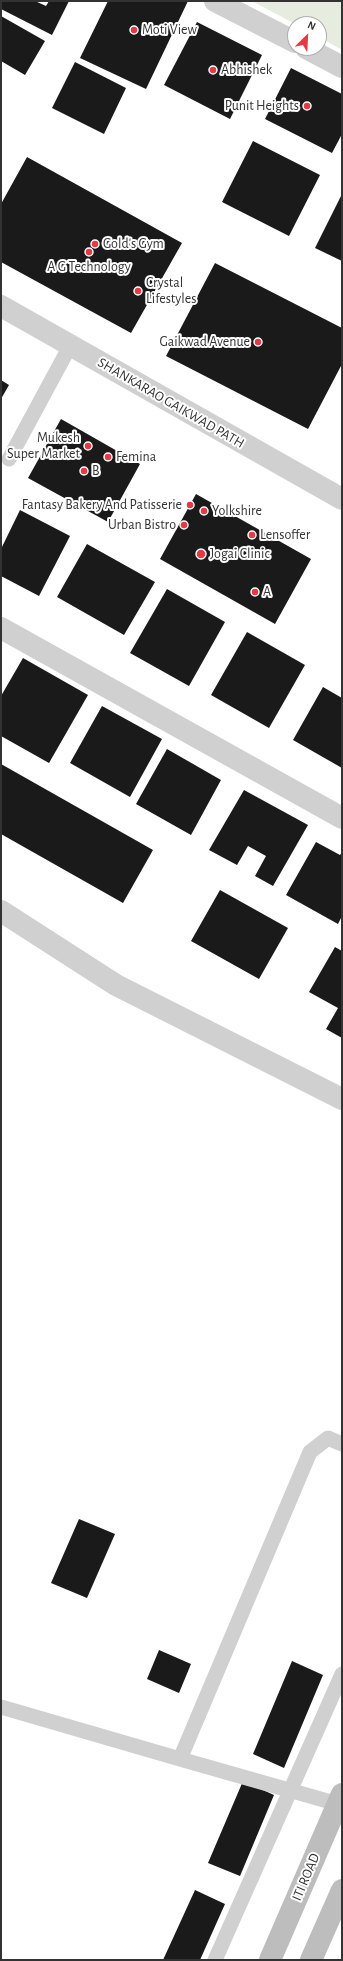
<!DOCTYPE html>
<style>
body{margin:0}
#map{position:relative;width:343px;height:1961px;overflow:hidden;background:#fff;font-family:"Alegreya Sans",sans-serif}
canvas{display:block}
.frame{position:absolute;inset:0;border:2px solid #333;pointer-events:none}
.north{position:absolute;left:287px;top:16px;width:40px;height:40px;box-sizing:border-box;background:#fff;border:1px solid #adadad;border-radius:50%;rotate:24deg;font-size:11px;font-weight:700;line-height:16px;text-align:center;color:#333}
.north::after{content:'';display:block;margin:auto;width:14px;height:18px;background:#e63946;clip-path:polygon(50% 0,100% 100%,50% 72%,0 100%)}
</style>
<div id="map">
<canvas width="343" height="1961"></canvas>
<div class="frame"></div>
<div class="north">N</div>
</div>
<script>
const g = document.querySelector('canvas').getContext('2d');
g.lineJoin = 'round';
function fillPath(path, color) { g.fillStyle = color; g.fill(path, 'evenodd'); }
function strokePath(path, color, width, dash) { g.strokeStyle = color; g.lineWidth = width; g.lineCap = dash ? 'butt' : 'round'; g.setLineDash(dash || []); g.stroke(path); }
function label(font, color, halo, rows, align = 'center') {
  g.font = font + ' "Alegreya Sans",sans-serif'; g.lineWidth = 4; g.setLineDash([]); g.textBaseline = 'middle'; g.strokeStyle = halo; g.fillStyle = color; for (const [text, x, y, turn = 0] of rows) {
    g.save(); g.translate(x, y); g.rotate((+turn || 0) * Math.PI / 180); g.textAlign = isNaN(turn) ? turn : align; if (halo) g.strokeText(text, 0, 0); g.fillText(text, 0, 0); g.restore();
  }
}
const green = new Path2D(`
 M252,1H342V50L319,37V24H295Z`);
const building = new Path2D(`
 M1,1H35L46,6L49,1H69L52,35L1,9Z
 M108,1H188L146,89L80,58Z
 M1,16L45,41L25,75L1,61Z
 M197,22L262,55L230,119L164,85Z
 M75,62L126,88L104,134L52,108Z
 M291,68L342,94V134L332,153L265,119Z
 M253,141L320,175L289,236L222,202Z
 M27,157L182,243L131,333L1,262V204Z
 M342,194V261L315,248Z
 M215,263L342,328V364L308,429L166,356Z
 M1,380L9,385L1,399Z
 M61,419L140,464L108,522L28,478Z
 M196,494L311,559L275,624L160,559Z
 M20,510L70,536L39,596L1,576V549Z
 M87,544L155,582L124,635L57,597Z
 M167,589L225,622L189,686L130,653Z
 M247,632L305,665L269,728L211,695Z
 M23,658L88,695L49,763L1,736V696Z
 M323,687L342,698V768L293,740Z
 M102,706L162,739L130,797L70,763Z
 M167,749L221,780L191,835L136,804Z
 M1,764L153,850L123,903L1,834Z
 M244,790L308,825L273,886L255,876L266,856L248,846L237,865L209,850Z
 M316,842L340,855L342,852V916L338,924L286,895Z
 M220,890L288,928L259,979L191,941Z
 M335,947L342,951V1038L326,1029L338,1008L309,992Z
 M79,1519L115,1534L87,1598L51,1583Z
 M159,1650L191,1664L179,1693L147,1679Z
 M292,1661L323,1675L284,1768L253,1754Z
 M243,1781L274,1795L240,1876L208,1863Z
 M195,1890L225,1904L200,1960H163Z`);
const service = new Path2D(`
 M9,459L70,346
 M1,1707L180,1759L310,1452L328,1438L342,1444
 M180,1759L338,1804
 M215,1960L342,1674`);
const minor = new Path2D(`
 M215,1L295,42
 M306,48L342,67
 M1,628L342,818
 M1,911L116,985L342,1099`);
const tertiary = new Path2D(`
 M1,306L342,499`);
const secondary = new Path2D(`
 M270,1960L342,1794
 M311,1960L342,1890`);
const markers = [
 [134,30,4,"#e63946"],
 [213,70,4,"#e63946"],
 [307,106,4,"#e63946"],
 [95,244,4,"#e63946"],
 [89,252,4,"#e63946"],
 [138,291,4,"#e63946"],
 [258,342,4,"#e63946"],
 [88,446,4,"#e63946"],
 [108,457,4,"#e63946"],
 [84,471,4,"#e63946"],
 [190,505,4,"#e63946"],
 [204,511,4,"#e63946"],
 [184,525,4,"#e63946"],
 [252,535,4,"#e63946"],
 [201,554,5,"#e63946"],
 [255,592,4,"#e63946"]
];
const poiNames = [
 ["Moti View",142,30],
 ["Abhishek",221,70],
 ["Punit Heights",299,106,"right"],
 ["Gold's Gym",103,244],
 ["A G Technology",89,267,"center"],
 ["Crystal",146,283],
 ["Lifestyles",146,299],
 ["Gaikwad Avenue",250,342,"right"],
 ["Mukesh",80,438,"right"],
 ["Super Market",80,454,"right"],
 ["Femina",116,457],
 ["B",92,471],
 ["Fantasy Bakery And Patisserie",182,505,"right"],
 ["Yolkshire",212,511],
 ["Urban Bistro",176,525,"right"],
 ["Lensoffer",260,535],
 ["Jogai Clinic",210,554],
 ["A",263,592]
];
const streetNames = [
 ["SHANKARAO GAIKWAD PATH",171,403,30],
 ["ITI ROAD",306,1877,-67]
];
fillPath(green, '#e6ecdf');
fillPath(building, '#1a1a1a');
strokePath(service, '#d0d0d0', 15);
strokePath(minor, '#d0d0d0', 22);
strokePath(tertiary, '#d0d0d0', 22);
strokePath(secondary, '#bdbdbd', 22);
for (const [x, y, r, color] of markers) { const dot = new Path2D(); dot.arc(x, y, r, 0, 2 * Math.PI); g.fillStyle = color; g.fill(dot); strokePath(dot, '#fff', 1.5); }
label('14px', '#333', '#fff', poiNames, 'left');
label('14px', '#333', '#fff', streetNames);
</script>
